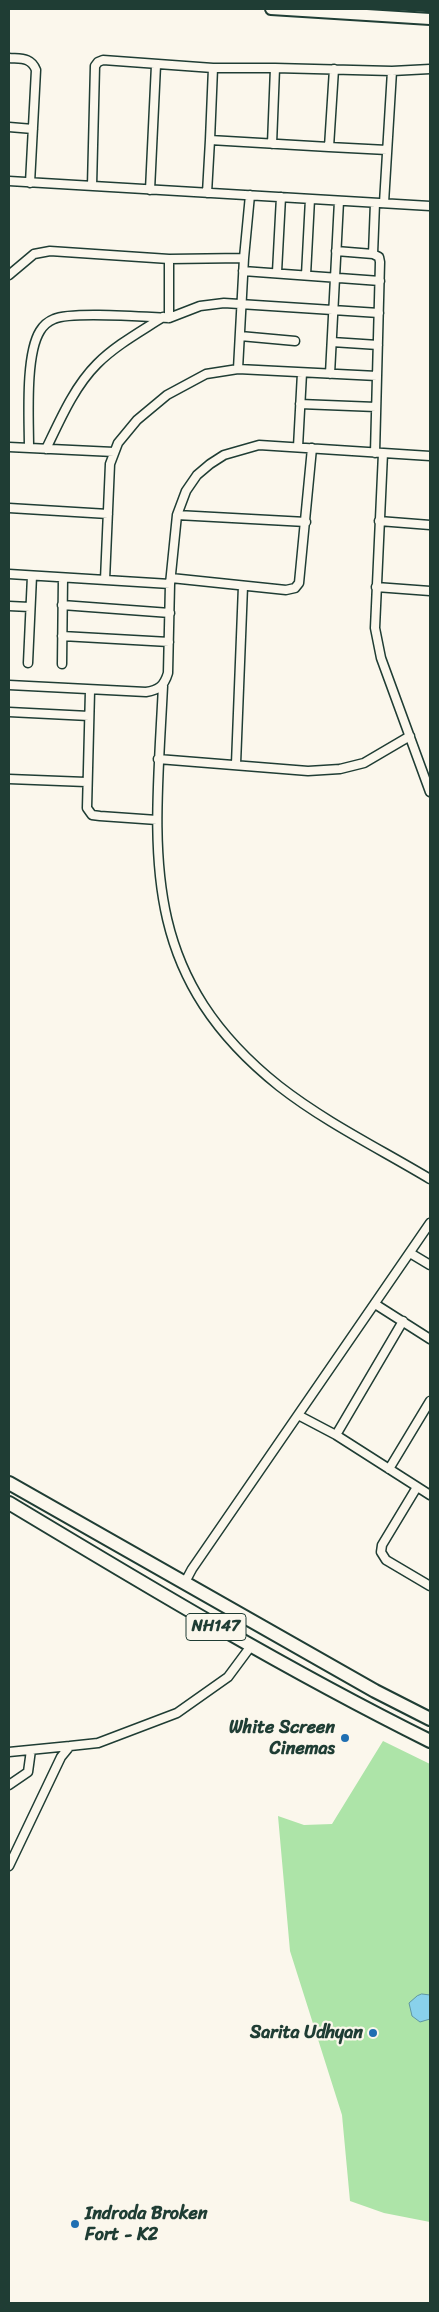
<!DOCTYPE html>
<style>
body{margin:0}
#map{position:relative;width:439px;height:2312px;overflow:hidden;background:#fbf7ec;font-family:Sriracha,sans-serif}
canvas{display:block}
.frame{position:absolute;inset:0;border:10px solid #1f3d34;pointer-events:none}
</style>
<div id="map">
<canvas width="439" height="2312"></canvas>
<div class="frame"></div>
</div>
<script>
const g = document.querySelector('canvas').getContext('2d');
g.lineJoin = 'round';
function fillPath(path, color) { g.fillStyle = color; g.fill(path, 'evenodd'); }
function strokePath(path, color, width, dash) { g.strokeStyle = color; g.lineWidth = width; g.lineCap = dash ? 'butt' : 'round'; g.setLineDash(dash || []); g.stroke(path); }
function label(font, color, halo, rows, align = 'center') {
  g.font = font + ' Sriracha,sans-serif'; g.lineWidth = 4.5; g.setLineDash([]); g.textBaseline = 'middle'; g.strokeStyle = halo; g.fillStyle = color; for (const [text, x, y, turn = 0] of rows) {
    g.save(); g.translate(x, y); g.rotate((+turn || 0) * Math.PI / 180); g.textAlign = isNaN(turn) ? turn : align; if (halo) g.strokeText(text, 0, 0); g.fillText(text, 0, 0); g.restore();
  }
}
const green = new Path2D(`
 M383,1741L430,1764V2222L384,2213L350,2201L342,2115L290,1951L278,1816L304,1825L332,1824Z`);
const water = new Path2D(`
 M422,1994L430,1995V2019L420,2022L412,2016L409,2003L417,1996Z`);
const minor = new Path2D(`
 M9,58C21,59 31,57 36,70L30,183
 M213,68L210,140L329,147
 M275,68L392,71
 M334,69L329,147L387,150
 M9,127L33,129
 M9,181L430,206
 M92,186L95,66L98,62L103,60L213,68H275L272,144
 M150,190L156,65
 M207,193L210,140
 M384,203L392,71L430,69
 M336,251L373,254L375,203
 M373,254L379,257L380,262L375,453
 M243,271L380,281
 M277,272L281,197
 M9,275L34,254L50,251L169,259L244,258L250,195
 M306,275L310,199
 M169,318L200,306L224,303L379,313
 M240,336L295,341
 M332,342L378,345
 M238,369L244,258
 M330,374L339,201
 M300,404L376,407
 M9,447L114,452
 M298,447L302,373
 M29,448C29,419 25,355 40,331C43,326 49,321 54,319C71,311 147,317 169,318V259
 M46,449C60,420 74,387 97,364C116,345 140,332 163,317
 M383,453L375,628L381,658L430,792
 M9,508L108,514
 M177,515L306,522
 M379,521L430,525
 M9,574L170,584
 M171,578L286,590L295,588L299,583L312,448
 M105,580L110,464L118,443L137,420L167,395L206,374L238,369L377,376
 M376,587L430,591
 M62,605L170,613
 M9,606L30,607
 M62,636L169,642
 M28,663L32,576
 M62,664L63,578
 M9,685L146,692C159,690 164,686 168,673L170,584L177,515L186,491L197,475L210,464L224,455L259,445L430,456
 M163,686C155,849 135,971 279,1086C325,1122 380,1149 430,1179
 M90,691L87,808L92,815L100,816L157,820
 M9,712L89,716
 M158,759L308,771L340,769L364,763L410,736
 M236,764L243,586
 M9,779L86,782
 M410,1253L430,1265
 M375,1304L430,1339
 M298,1415L336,1435L430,1495
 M336,1435L403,1321
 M389,1469L430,1401
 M417,1487L382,1545L381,1552L386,1560L430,1586
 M184,1584L192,1569L430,1223
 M9,1752L70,1746
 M9,1785L28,1772L31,1750
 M9,1866L61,1757L70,1746L98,1743L177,1713L228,1677L251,1646`);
const tertiary = new Path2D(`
 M271,9L430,19`);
const trunk = new Path2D(`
 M9,1483L375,1691L430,1719
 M9,1503C147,1586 285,1669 430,1741`);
const rail = new Path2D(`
 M396,9L430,11`);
const markers = [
 [345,1738,5,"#1f6fb2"],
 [373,2033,5,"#1f6fb2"],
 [75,2224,5,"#1f6fb2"]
];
const shields = [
 [216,1627,60]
];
const shieldNames = [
 ["NH147",216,1627]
];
const poiNames = [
 ["White Screen",335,1728],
 ["Cinemas",335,1749],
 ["Sarita Udhyan",363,2033],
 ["Indroda Broken",85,2214,"left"],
 ["Fort - K2",85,2235,"left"]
];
fillPath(green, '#ade4a8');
fillPath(water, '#89d1eb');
strokePath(water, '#5f96a2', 1);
strokePath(minor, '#1f3d34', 11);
strokePath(tertiary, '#1f3d34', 14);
strokePath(trunk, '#1f3d34', 16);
strokePath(minor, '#fbf7ec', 8);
strokePath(tertiary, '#fbf7ec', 10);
strokePath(trunk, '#fbf7ec', 12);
strokePath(rail, '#1f3d34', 2.5);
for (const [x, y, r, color] of markers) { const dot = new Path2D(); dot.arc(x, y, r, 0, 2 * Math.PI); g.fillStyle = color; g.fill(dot); strokePath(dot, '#fbf7ec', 2); }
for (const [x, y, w] of shields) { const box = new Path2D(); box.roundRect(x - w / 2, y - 13.5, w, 27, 4); g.fillStyle = '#fbf7ec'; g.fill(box); strokePath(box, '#1f3d34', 1); }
label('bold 16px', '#1f3d34', null, shieldNames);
label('bold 18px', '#1f3d34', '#fbf7ec', poiNames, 'right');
</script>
